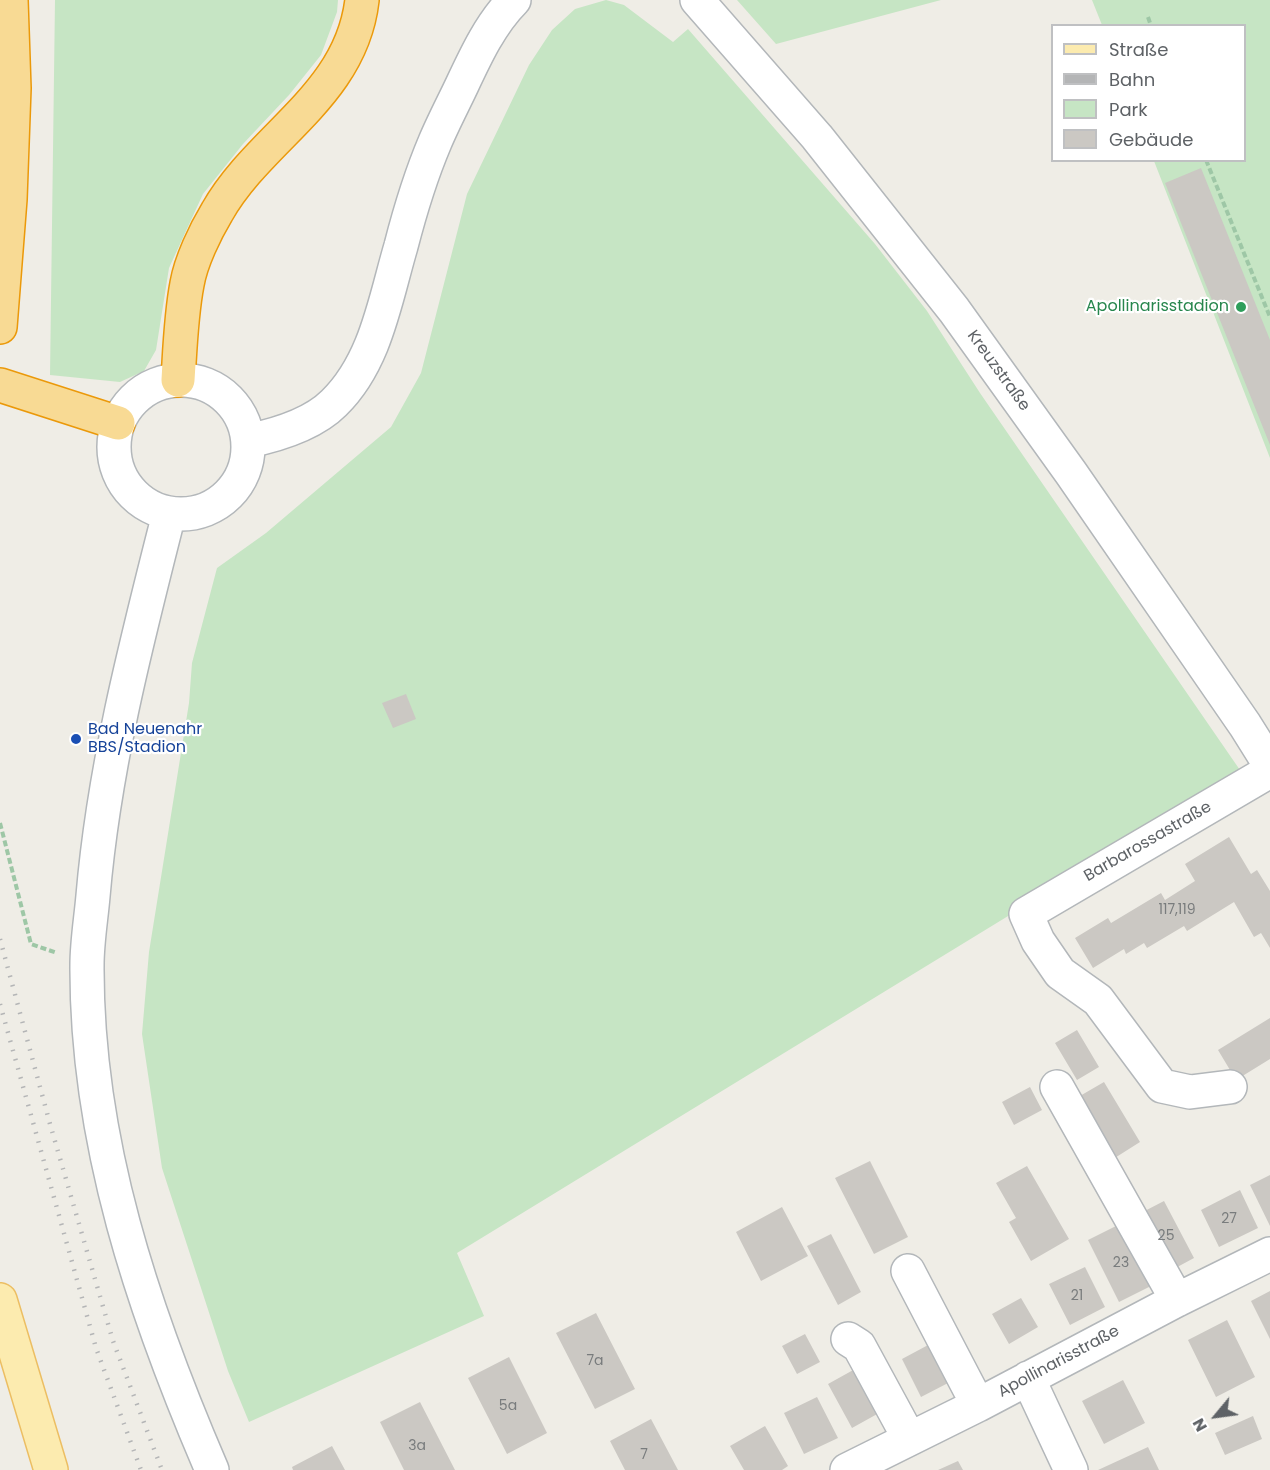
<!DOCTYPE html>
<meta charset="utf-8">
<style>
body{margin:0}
#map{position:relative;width:1270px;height:1470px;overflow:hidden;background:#efede6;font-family:Poppins,sans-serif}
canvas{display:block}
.legend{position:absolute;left:1051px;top:24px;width:195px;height:138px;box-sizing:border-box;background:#fff;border:2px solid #bfc0c2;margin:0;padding:8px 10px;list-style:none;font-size:18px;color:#5e6266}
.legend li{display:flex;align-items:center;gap:12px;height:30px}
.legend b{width:30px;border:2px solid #bfc0c2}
.north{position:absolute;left:1186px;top:1386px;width:60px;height:60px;-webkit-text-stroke:4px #fff;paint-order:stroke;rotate:241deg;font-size:16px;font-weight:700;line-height:24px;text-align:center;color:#5e6266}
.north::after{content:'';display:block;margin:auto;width:21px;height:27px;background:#5e6266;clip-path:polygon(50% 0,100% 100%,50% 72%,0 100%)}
</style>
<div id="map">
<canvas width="1270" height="1470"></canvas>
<ul class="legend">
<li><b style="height:8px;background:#fcebaf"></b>Straße</li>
<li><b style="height:8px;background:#b4b5b6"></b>Bahn</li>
<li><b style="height:16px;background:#c6e5c4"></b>Park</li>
<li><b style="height:16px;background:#cbc8c3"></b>Gebäude</li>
</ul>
<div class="north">N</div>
</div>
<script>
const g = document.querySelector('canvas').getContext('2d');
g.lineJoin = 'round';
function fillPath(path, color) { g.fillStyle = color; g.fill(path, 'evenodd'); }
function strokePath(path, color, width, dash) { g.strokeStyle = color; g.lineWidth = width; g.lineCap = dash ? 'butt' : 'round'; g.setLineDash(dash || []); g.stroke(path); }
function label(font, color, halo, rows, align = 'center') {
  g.font = font + ' Poppins,sans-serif'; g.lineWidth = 4.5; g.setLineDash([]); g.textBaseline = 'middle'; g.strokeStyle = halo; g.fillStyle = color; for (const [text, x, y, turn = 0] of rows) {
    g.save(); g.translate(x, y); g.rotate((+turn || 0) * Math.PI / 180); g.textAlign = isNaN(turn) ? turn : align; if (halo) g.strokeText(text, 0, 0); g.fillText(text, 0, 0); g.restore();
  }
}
const green = new Path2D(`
 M55,0H338L337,12L321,55L289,95L243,144L203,194L169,268L156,350L144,371L120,382L50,375Z
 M606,0L624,5L673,42L688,29L875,244L927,311L980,393L1242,773L457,1253L484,1316L249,1422L228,1371L162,1168L142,1034L149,952L189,703L192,663L217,568L266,533L391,427L421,373L467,194L529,65L552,30L575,9Z
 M737,0H941L776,44Z
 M1092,0H1270V458L1154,161L1244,160V26L1102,25Z`);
const building = new Path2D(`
 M1201,168L1270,340V445L1165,183Z
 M406,694L416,719L393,728L382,703Z
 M1229,837L1251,874L1257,870L1270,891V948L1261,933L1254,937L1234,902L1187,931L1184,926L1147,948L1144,943L1126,954L1124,949L1093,968L1075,938L1108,918L1111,923L1161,893L1165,900L1195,881L1185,864Z
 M1270,1018V1059L1236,1080L1218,1050Z
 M1077,1030L1099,1067L1077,1080L1055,1043Z
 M1104,1082L1140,1142L1110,1161L1073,1100Z
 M1030,1087L1042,1110L1014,1125L1002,1102Z
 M870,1161L908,1237L874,1254L835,1178Z
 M1027,1166L1069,1239L1031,1261L1009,1222L1016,1218L996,1183Z
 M1270,1175V1226L1250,1185Z
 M1240,1190L1258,1228L1219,1247L1201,1210Z
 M1164,1201L1194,1258L1168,1272L1137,1215Z
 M782,1207L808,1256L761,1281L736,1232Z
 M1122,1223L1153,1285L1119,1302L1088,1240Z
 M831,1234L861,1292L838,1305L807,1246Z
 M1085,1267L1105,1307L1070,1325L1049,1284Z
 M1270,1291V1339L1251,1301Z
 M1021,1298L1038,1327L1009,1344L992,1314Z
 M596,1313L635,1389L595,1409L556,1333Z
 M1227,1320L1255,1377L1216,1397L1188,1340Z
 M805,1334L820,1362L797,1374L782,1346Z
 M930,1344L950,1382L921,1397L902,1359Z
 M509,1357L547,1433L507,1454L468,1378Z
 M864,1364L888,1408L852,1428L828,1384Z
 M1123,1380L1145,1423L1104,1444L1082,1401Z
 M817,1397L838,1438L804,1454L784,1413Z
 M420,1402L455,1470H404L380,1422Z
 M1253,1416L1262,1439L1225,1455L1215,1433Z
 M651,1419L678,1470H625L610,1441Z
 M765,1426L788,1466L782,1470H744L730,1446Z
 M332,1446L345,1470H293L292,1467Z
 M1148,1447L1159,1470H1098Z
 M958,1461L963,1470H938Z`);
const path = new Path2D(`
 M1148,17L1151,26
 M1206,160L1270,317
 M0,823L31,944L57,953`);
const minor = new Path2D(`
 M697,0L817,137L954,310L1071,473L1245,725L1270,765
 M114 447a67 67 0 1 1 134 0a67 67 0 1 1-134 0Z
 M248,441C277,435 313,424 334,403C376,362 385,300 401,246C410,211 421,175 435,142C443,123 453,104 462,85C476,55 491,23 514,0
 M169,514C137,640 104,766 93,896C91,919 87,942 87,965C86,1141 143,1310 212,1470
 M1057,1087L1177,1300
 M1230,1087L1190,1092L1162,1086L1098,1000L1060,973L1038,941L1026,914L1270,771
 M908,1271L978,1405
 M848,1339L859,1346L909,1438
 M1028,1378L1071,1470
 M847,1470L978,1405L1177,1300L1270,1254`);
const major = new Path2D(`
 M0,1300L51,1470`);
const highway = new Path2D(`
 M0,327L10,199L14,88L11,0
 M178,380C180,348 181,315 187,284C191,261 205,232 217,212C260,136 351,96 362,0
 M0,385L118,423`);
const rail = new Path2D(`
 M0,939L50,1124L113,1341L162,1470
 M0,1004L96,1348L141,1470`);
const markers = [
 [1241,307,6,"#2e9e5b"],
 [76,739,6,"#1a4fb4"]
];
const numberNames = [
 ["117,119",1177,910],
 ["27",1229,1219],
 ["25",1166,1236],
 ["23",1121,1263],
 ["21",1077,1296],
 ["7a",595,1361],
 ["5a",508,1406],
 ["3a",417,1446],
 ["7",644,1455]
];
const leisureNames = [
 ["Apollinarisstadion",1229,307]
];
const streetNames = [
 ["Kreuzstraße",998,371,54],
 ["Barbarossastraße",1148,842,-30],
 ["Apollinarisstraße",1059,1362,-28]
];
const transitNames = [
 ["Bad Neuenahr",88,730],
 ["BBS/Stadion",88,748]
];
fillPath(green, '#c6e5c4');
fillPath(building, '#cbc8c3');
strokePath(minor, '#b3b7ba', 36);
strokePath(major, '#ecbe63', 36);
strokePath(highway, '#eb990a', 36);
strokePath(path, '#9ec7a6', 4, [6, 3]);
strokePath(minor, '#fff', 33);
strokePath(major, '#fcebaf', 33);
strokePath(highway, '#f8da94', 33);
strokePath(rail, '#b4b5b6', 4.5, [1.5, 8]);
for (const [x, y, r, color] of markers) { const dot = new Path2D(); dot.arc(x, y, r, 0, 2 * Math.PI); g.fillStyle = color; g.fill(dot); strokePath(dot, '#fff', 2); }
label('14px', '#797c7d', null, numberNames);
label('16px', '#27864d', '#fff', leisureNames, 'right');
label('16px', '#5e6266', '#fff', streetNames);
label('16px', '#164399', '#fff', transitNames, 'left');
</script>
